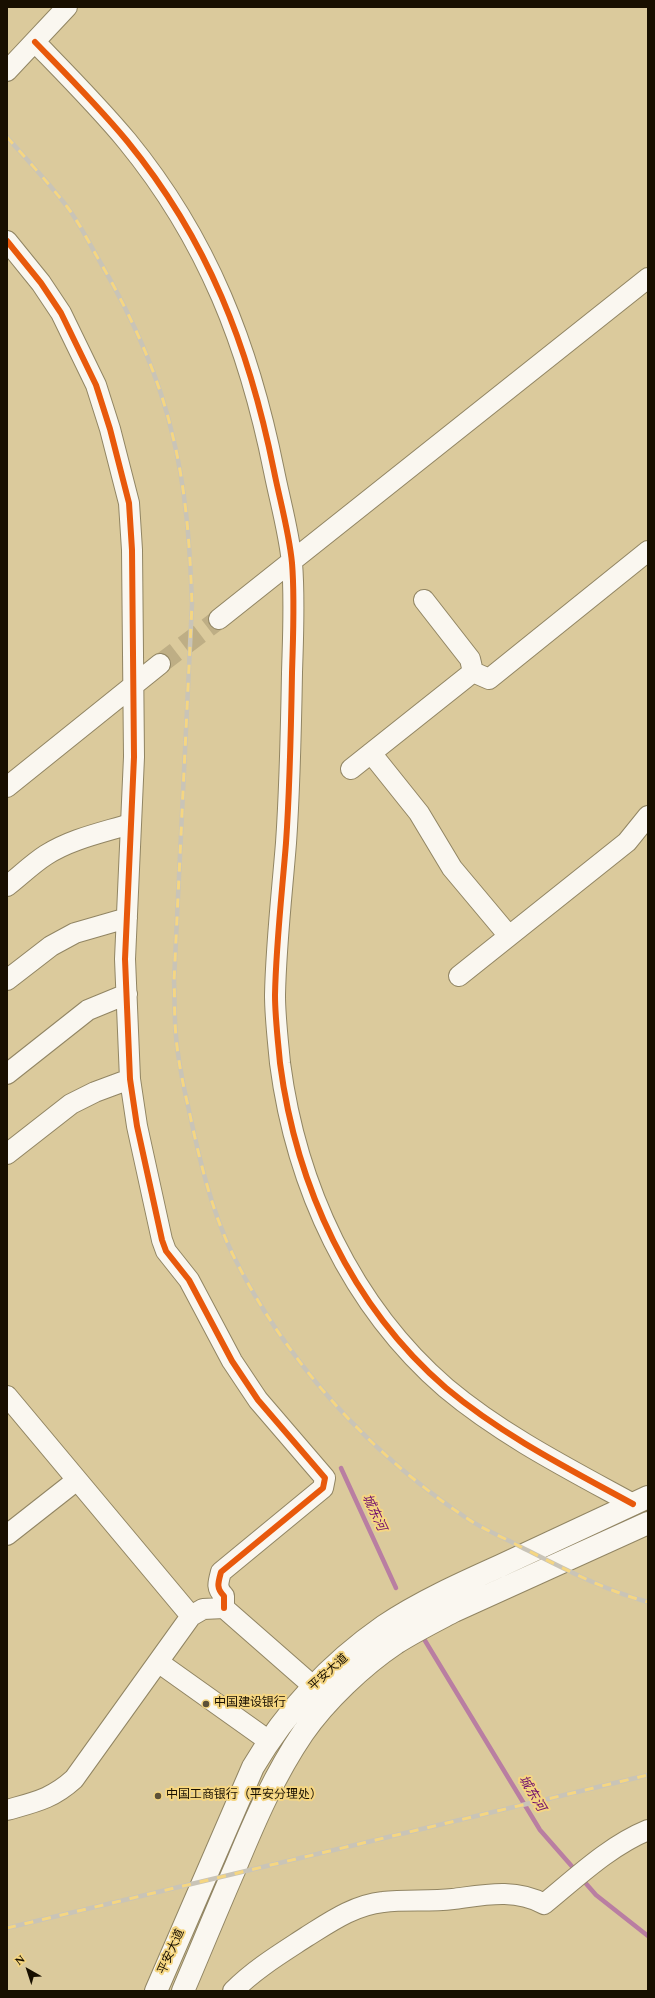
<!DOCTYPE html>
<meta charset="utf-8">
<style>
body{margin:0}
#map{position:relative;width:655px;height:1998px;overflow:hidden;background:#dbca9c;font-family:Spectral,serif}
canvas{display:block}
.frame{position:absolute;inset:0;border:8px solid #180f00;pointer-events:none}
.north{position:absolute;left:8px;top:1950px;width:40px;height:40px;-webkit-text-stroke:3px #f5d682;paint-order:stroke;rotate:321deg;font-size:11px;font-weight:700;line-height:16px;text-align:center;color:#180f00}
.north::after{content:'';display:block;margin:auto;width:14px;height:18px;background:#180f00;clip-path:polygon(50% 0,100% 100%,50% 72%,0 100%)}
</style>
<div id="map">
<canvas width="655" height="1998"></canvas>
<div class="frame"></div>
<div class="north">N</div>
</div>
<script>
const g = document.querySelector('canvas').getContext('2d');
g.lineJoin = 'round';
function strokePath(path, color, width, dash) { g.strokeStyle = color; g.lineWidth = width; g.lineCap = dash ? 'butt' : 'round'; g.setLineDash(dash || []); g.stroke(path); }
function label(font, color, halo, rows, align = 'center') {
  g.font = font + ' Spectral,"Noto Sans SC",serif'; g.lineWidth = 4; g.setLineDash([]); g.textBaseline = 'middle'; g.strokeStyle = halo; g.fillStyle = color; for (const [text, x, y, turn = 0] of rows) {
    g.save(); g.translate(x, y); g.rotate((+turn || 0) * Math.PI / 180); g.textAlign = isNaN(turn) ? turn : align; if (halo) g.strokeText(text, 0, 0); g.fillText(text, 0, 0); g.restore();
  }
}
const stream = new Path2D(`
 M341,1468L396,1588
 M424,1639L540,1830L576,1871
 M582,1879L596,1895L648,1936`);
const minorTunnel = new Path2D(`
 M160,664L219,619`);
const minor = new Path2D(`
 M35,42C66,74 98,106 127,141C208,240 249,347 274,471C280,501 289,532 292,563C295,599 293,637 292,673C291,730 290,786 286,843C282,893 276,944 275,995C275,1017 278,1041 280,1063C296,1186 351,1306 446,1388C502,1435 569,1469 633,1504
 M7,71L67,7
 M7,241L41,283L61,313L96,385L110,429L129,503L132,550L134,757L125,959L130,1079L137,1126L162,1240L166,1251L189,1280L232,1361L258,1400L325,1478L323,1488L221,1572C218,1583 216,1588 224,1596V1608
 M424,600L470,659L473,672L489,679L648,551
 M219,619L648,278
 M371,753L419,813L452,868L509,936
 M351,769L473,672
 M7,787L160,664
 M7,886C20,876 32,864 46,855C71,839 101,833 130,824
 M459,976L627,842L648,816
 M7,980L51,946L75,933L127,918
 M7,1074L88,1010L127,994
 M7,1154L71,1104L95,1092L130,1079
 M7,1396L191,1616
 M7,1535L77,1480
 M158,1662L269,1741
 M7,1810C35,1802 52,1799 74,1779L191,1616L203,1609L224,1608L313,1686
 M233,1991C255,1969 280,1954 306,1937C330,1922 354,1905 383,1902C406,1899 429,1902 453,1899C484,1895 515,1888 544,1904C576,1878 609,1846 648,1830`);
const major = new Path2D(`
 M156,1991L253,1767C286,1711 331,1663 384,1626C420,1602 460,1584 500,1566C549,1543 599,1520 648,1497
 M183,1991C201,1949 218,1907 236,1866C255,1820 275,1774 303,1733C325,1701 363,1665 396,1643C415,1631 435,1621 454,1611L648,1523`);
const rail = new Path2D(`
 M7,137C27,160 49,183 68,208C80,224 89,243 99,260C130,313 158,373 172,433C186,488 190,546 192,604L174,981C175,999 174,1018 176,1036C178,1062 184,1089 190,1115C200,1162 212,1212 233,1255C285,1360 368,1452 465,1517C482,1529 503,1537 521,1547C563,1568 603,1590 648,1602
 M7,1928L648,1775`);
const cycleway = new Path2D(`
 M35,42C66,74 98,106 127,141C208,240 249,347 274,471C280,501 289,532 292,563C295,599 293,637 292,673C291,730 290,786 286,843C282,893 276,944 275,995C275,1017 278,1041 280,1063C296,1186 351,1306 446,1388C502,1435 569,1469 633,1504
 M7,241L41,283L61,313L96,385L110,429L129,503L132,550L134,757L125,959L130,1079L137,1126L162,1240L166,1251L189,1280L232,1361L258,1400L325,1478L323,1488L221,1572C218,1583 216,1588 224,1596V1608`);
const markers = [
 [206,1704,4,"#5c5037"],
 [158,1796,4,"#5c5037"]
];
const streetNames = [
 ["平安大道",329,1673,-42],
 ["平安大道",172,1952,-66]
];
const poiNames = [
 ["中国建设银行",214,1704],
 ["中国工商银行（平安分理处）",166,1796]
];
const waterNames = [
 ["城东河",373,1513,65],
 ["城东河",531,1794,59]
];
strokePath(stream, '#b97ea2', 4.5);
strokePath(minorTunnel, '#beae85', 20, [20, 10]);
strokePath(minor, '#918563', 22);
strokePath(major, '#918563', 24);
strokePath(minor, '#faf7f0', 20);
strokePath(major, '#faf7f0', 22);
strokePath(rail, '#c9c4b7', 4.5);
strokePath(rail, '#f5d682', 3, [9]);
strokePath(cycleway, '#e8590c', 6);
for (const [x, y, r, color] of markers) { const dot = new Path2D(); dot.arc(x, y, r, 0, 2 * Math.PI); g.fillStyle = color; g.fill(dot); strokePath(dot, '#f5d682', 1.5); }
label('12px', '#180f00', '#f5d682', streetNames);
label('12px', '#180f00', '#f5d682', poiNames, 'left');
label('italic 13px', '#700e6d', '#f5d682', waterNames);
</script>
